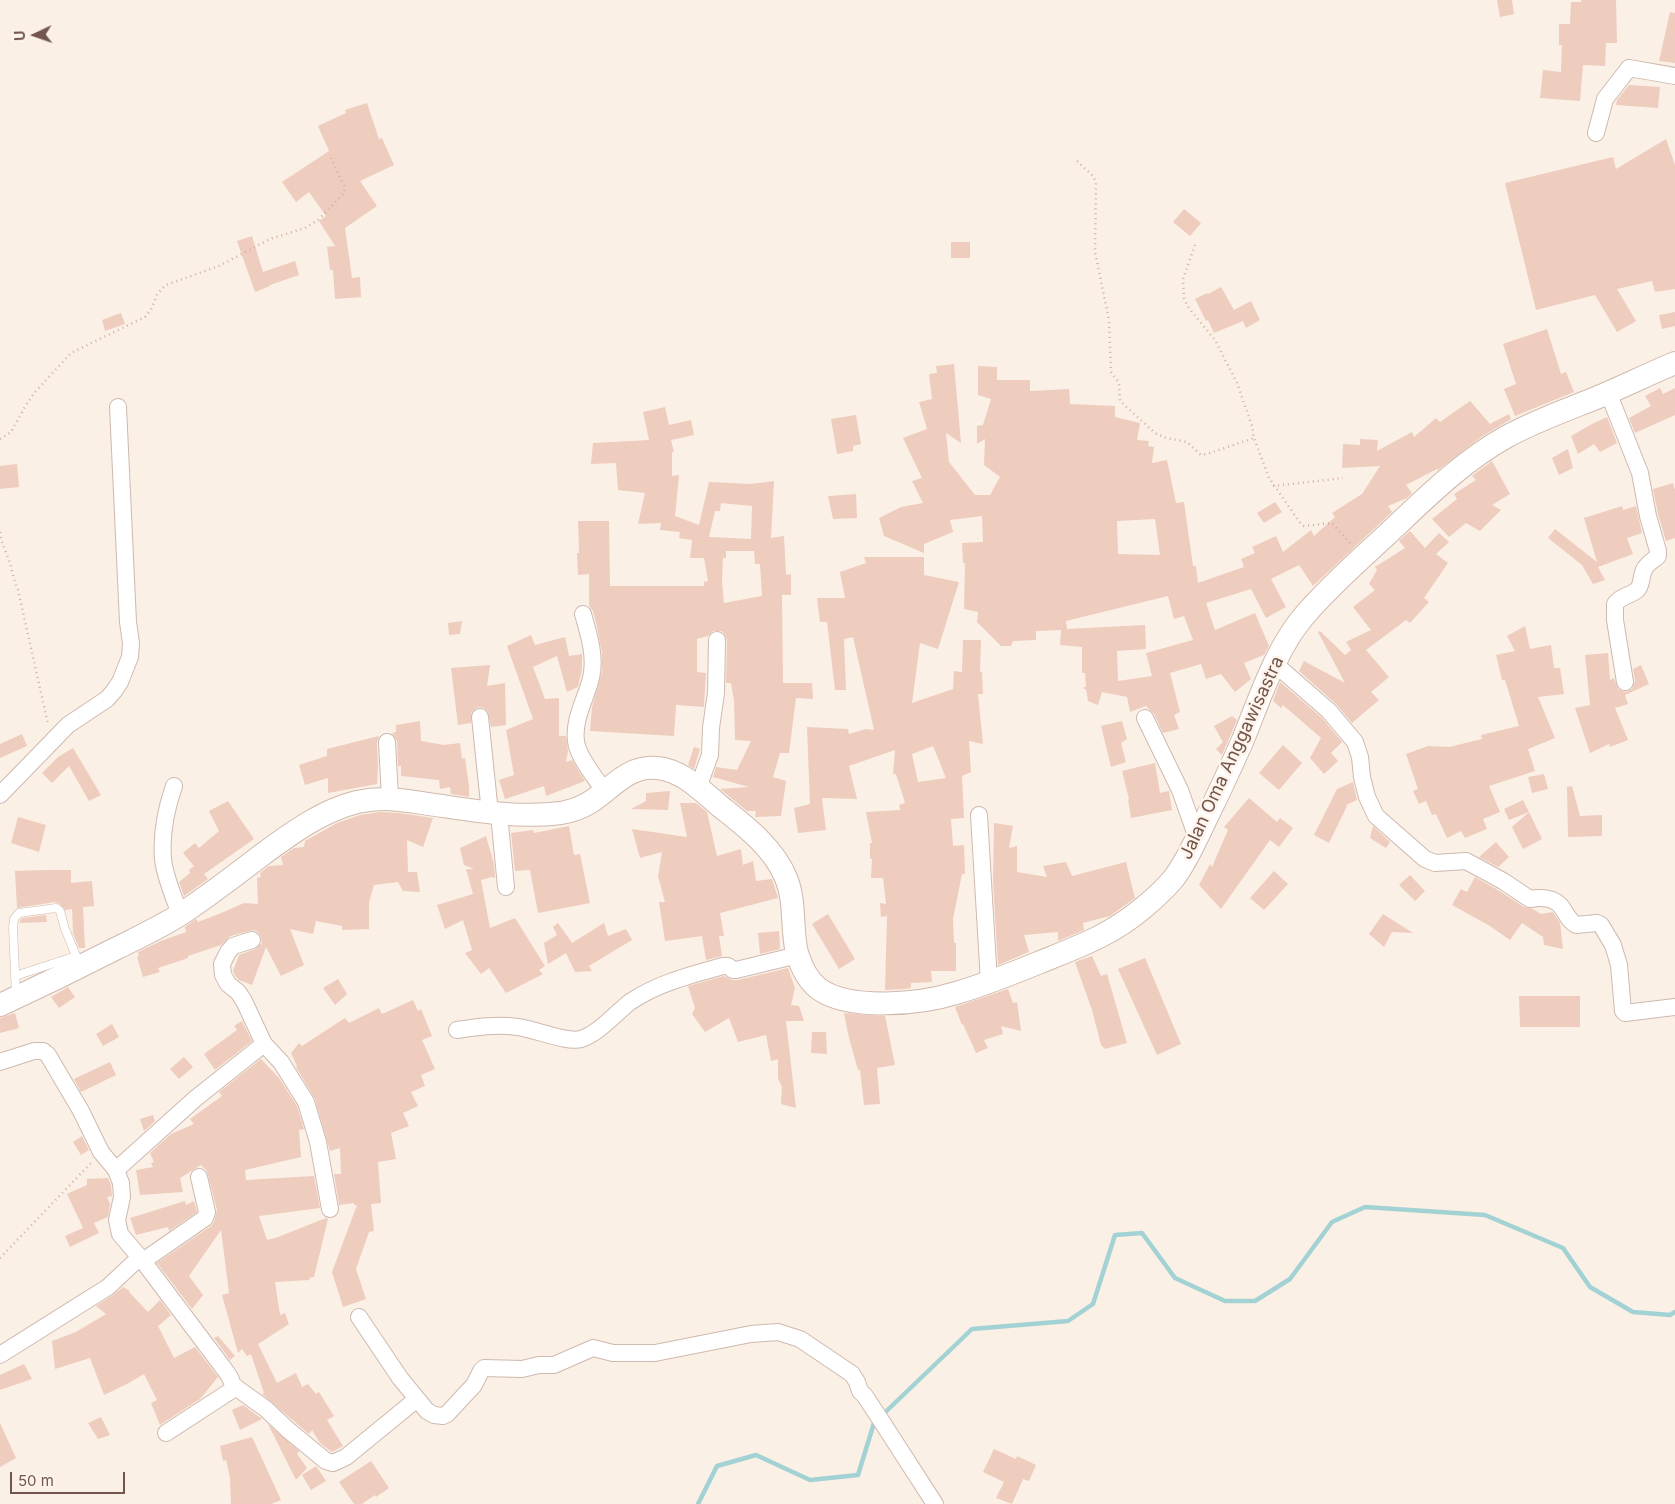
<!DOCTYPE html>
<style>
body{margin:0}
#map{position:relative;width:1675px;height:1504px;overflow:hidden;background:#fbf0e5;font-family:Inter,sans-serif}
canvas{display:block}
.north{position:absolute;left:10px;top:10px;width:50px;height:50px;-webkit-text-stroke:4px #fef4eb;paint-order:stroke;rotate:267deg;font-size:14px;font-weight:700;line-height:20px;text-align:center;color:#72554c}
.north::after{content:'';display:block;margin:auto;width:18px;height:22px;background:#72554c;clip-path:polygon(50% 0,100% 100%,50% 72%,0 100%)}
.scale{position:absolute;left:10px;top:1472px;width:115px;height:22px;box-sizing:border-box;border:2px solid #72554c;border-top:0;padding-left:6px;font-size:15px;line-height:18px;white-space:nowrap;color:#72554c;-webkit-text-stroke:4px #fef4eb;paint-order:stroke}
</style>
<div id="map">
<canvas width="1675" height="1504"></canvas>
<div class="north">U</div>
<div class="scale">50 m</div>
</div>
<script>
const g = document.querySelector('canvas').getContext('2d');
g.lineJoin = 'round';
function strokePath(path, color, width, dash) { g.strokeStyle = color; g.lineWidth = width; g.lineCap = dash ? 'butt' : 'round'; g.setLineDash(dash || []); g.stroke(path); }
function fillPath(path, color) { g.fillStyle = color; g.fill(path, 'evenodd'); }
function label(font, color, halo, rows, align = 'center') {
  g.font = font + ' Inter,sans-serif'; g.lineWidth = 5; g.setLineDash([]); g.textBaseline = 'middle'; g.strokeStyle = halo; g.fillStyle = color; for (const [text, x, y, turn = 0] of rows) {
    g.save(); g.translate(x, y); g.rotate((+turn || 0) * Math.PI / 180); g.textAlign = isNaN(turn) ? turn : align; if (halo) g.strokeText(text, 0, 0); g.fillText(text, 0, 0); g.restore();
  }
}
const stream = new Path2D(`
 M698,1504L717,1466L756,1455L810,1480L858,1475L874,1423L972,1329L1068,1321L1093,1304L1115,1235L1142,1233L1175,1278L1225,1301H1255L1290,1279L1332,1222L1365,1207L1485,1215L1563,1248L1590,1287L1633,1312L1670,1315L1675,1312`);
const building = new Path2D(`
 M1497,0H1512L1514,14L1500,17Z
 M1581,0H1616L1617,43H1606L1605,66L1583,65L1580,101L1540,98L1543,70L1561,72L1562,45H1559V24H1570L1571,2H1581Z
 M1670,12L1675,13V63L1659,61Z
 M1629,85L1660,87L1658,108L1616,105L1617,100Z
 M367,103L379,139L382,138L394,165L360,181L377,206L345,228L352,278L360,277L361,297L335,299L333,270H330L327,247L335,246L319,221L326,216L309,192L296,202L282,182L329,151L318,126L346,113L345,110Z
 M1666,139L1675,165V289L1655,292L1652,281L1617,289L1636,321L1617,332L1595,295L1536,310L1505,183L1613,157L1616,169Z
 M1184,209L1201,223L1190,236L1173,222Z
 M252,236L263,272L295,261L299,275L270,285V286L255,292L237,241Z
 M951,242H970V258H951Z
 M1221,287L1234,310L1251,301L1260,320L1246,328L1243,321L1214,333L1208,320L1206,321L1195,299L1207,293L1208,294Z
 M1675,312V326L1662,329L1659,315Z
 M121,313L125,324L105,331L102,320Z
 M1547,329L1561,374L1566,372L1574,392L1515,416L1504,389L1516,384L1503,344Z
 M954,364L961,443L946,433L949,462L975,495H990L1000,477L984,465L985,439L977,444V426L983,425L991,399L978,395V366L997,367V380H1030V391L1069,389L1070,404L1115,406V417L1140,423L1137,440L1149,441L1148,446L1154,447L1152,463L1167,460L1176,503L1184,502L1193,566H1196L1198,583L1244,567L1241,559L1255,553L1252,547L1276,536L1283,552L1311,530L1314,536L1335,517L1332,513L1362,494L1380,466L1342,468L1343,444L1360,445V439L1378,440L1377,451L1412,432L1414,437L1436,418L1440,422L1470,401L1490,424L1509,414L1511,419L1481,437L1438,470L1437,469L1406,485L1412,493L1407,498L1388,506L1392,512L1313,586L1299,565L1271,579L1286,607L1266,618L1251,589L1206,603L1215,630L1255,613L1269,646L1264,655L1244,663L1251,679L1235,692L1221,674L1206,679L1201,664L1170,673L1180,712L1174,715L1179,729L1163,733L1154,714L1146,706L1130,712L1127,697L1102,692L1098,705L1088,701L1086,689H1084V687H1086L1085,673H1082V647L1060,645L1061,630L1036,631V640L1013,641L1011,646H1001L977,622L978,612L964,609L965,563H963L962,543L983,542L982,516L950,520L953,532L924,544V553L884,536L879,518L901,507L923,503L912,481L922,478L903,438L927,429L919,402L932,399L929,374L937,373L936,366ZM1155,519L1160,555L1118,554L1117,521ZM1168,596L1174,619L1184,616L1193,640L1146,653L1152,676L1118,681L1117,651L1146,649L1145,625L1067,629L1066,621Z
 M1660,388L1663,394L1675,388V415L1635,433L1629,418L1651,406L1645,396Z
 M665,407L669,425L691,420L694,435L671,440L674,452H672V476L679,475L675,516L699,525L709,482L751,484L774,481L771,538L784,536L786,575L791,574V595H782L783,683H812L813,699L796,698L789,753H780L773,777L786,781L781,816L755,817L756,811H747L720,789L749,787L713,777L716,767L737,770L751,741L735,740L734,701L731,683H726L727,640L725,635L722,631H713L708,636L697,639V672L706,673L704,707L676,705L674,736L590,731L592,707L602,672V653L597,627L593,611L589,606V574L578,575L577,553H579L578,521H609L610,586H704V582L708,581L704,558H690L692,540L679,538L680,532L660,530L661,523L638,524L645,493L618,490L616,463L591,464L593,443L649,440L643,412ZM721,503L752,506L751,539L709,537L715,511H720ZM726,551H754L755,564H760L762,596L724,603L722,581L723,558H726Z
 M856,415L861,444L853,446V451L837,454L831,419Z
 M1607,417L1617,443L1600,452L1594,444L1578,454L1571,436L1592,424Z
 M1568,449L1573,468L1559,475L1552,458Z
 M1492,461L1510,494L1492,505L1501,510L1480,531L1466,523L1449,537L1432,519L1457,499L1454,494L1476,480L1472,476Z
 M17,464L19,487L0,489V466Z
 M1673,483L1675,490V538L1666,541L1658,514L1653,489Z
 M856,494L857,518L833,519L828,496Z
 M1275,502L1282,512L1264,523L1257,513Z
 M1622,506L1623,510L1636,506L1642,533L1627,538L1633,554L1598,567L1605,580L1593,584L1582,565L1548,538L1555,529L1597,562L1584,518Z
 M1410,531L1425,548L1439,533L1449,542L1436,554L1448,563L1424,598L1429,602L1410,623L1406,620L1366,650L1389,677L1371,692L1379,700L1352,723L1336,704L1299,671L1304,661L1345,683L1318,632L1320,631L1345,655L1351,650L1346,642L1371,630L1353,607L1375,590L1369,584L1377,570L1375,567L1405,548L1399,541Z
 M864,557H924V575L959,582L938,649L920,643L912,703L953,689L954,671L962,672L963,640H981L980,672H982L983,694H978L983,744L969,741L971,772L962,776L964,818L951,819L953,846L964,845L965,874H962L953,919L954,943H956V971H931L932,982L911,983V988L904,989L885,990L887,916L881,917L880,903L886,904L883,878H871L872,859H870V843H872L866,812L900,810L899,805L905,803L896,774H893L895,750L849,766L857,799L822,798L826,830L798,833L794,808L810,804L807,727L848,729L849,734L866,729L874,730L853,637L844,639L846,690H835L827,622H820L817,598H845L840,572L866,563ZM933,746L946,778L918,782L912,754Z
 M462,621L460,634L449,635L448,623Z
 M1525,626L1530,649L1551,645L1554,668H1560L1564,694L1538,697L1555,738L1528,749L1535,771L1489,786L1500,812L1483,819L1487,829L1465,838L1461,831L1447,838L1436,814L1432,815L1426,801L1419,804L1413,791L1418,789L1406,754L1428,746L1449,747L1482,739L1481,735L1519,726L1505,680H1502L1496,655L1515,651L1507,636Z
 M531,635L535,645L565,637L569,656L582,654V669L578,687L567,692L557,656L533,667L545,699L559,698V736H566L568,751L566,762L572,760L585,781L546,796L544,786L505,799L499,780L514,775L506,730L533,719L507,646Z
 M1608,653L1610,680L1614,678L1618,689L1626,692L1632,689L1635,681L1633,669L1641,665L1649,684L1625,695L1628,704L1615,708L1628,740L1610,747L1609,744L1590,753L1575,708L1590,705L1585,655Z
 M490,665L487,686L505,683L506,725L491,727L488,712L484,708L479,707L475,709L471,713V723L458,725L451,668Z
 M1280,682L1322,718L1342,742L1331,753L1338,761L1324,774L1310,758L1321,738L1283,705L1281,708L1273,701Z
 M1232,716L1237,720L1222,755L1216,749L1223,742L1214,726Z
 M420,721L421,741L444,745L460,743L462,759L465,758L469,786V797L451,794L450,787L440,789L439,780L401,776V766H398L397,741L392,733L396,732V725Z
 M1122,721L1127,739L1121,743L1126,762L1111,767L1101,726Z
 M22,734L27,746L0,758V744Z
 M379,736L377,743L378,766L377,784L328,793V778L305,785L299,765L327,756V749Z
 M1283,745L1302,763L1279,790L1259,773Z
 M694,747L700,749L694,769L688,765Z
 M73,748L101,795L89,801L69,766L52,783L42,773L58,757Z
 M1155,763L1160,793L1169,791L1172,810L1131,818L1128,799H1129L1122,771Z
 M1544,774L1548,789L1532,793L1528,777Z
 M1353,782L1357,800L1346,805L1347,806L1329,843L1314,835L1337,789Z
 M1572,786L1580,816L1602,815V836L1568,837L1567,787Z
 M670,791L668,810L631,809L646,801V793Z
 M1249,798L1277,822L1280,818L1293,828L1279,847L1270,840L1221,909L1199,885L1210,864L1212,867L1228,830L1224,827Z
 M1523,800L1529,812L1509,820L1504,809Z
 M228,801L254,839L204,874L208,879L184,896L179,882L190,873L189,870L194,866L183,853L195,843L199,848L219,831L209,811Z
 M680,803H696L707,812L717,856L741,849L743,865L753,861L756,881L772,879L778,898L720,913L724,936H719L722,956L706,960L702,936L665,941L659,902H665L658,876L662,852L640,858L632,829L687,837Z
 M380,812L399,813L433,818L423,847L407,840L408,872H417L420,892L403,891L398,882L374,885L369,902V929L342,930V926L316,921L313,934L290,929L304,965L281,976L266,947L252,985L239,980L236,977L233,971L239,955L255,949L262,943L261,937L258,932L254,930L230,936L221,945L188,956V958L158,968L160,972L143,977L137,957L139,956L138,952L161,941L186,932L185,927L196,919L198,922L219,914L244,903L258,904L257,878L261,877L260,873L269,866L283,865L281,857L294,848L304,847L305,841L337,823L360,815Z
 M1529,812L1542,839L1523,849L1512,827Z
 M18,817L46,825L39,852L11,843Z
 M994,823L1013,826L1009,848L1017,846V872L1047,877L1043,866L1066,862L1072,876L1126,862L1135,898L1110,916L1083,923L1084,930L1058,941V932L1024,935L1029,952L998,965L993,881Z
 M569,826L574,855L580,854L590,903L538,913L530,870L515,871L511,833L533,830L534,833Z
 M1373,826L1390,842L1386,848L1370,838Z
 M486,836L494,864L495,878L492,877L481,880L490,928L515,918L545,966L539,970L543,974L506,993L489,968L481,974L465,953L472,950L463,920L445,929L437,905L473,894L466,869H474L464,865L460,848Z
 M1496,842L1509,857L1498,867L1479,857Z
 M43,870H71V883L92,881L94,906L83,907L85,948H79L73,933L72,909L65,910L59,904L55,902L17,908L15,871Z
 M1274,871L1288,884L1264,910L1250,898Z
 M1410,875L1425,891L1415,901L1399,885Z
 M1475,877L1498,890L1524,907L1533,909L1541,914L1553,912L1560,923L1563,949L1544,945L1543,937L1522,923L1510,940L1490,926L1452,905L1461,889L1467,892Z
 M828,914L855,959L839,969L812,924Z
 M1383,914L1413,933L1392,932L1384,947L1369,934Z
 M46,915L47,922L19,923L22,918Z
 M558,923L572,943L604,923L608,936L626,929L632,940L589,966L592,971L575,972L566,953L548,964L544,943L557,935L553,927Z
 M779,931L780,949L760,954L758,933Z
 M1092,956L1101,976L1107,974L1127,1043L1105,1049L1101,1045L1092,1010L1075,962Z
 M1145,958L1181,1044L1157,1055L1118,969Z
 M788,968L795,988L791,1005L799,1006L804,1021H786L796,1108L781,1104L782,1087L778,1078V1059L771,1061L766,1035L738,1042L729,1018L705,1032L692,1014L695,1008L688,986L724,976L732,980H738Z
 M338,979L347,994L335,1005L323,988Z
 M68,987L75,997L59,1008L51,997Z
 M1008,989L1013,1003L1017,1002L1021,1031L1001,1026L1003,1034L984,1040L988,1048L976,1053L963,1024L962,1025L955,1007Z
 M1519,996H1580V1027H1520Z
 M413,1000L418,1011L421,1009L432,1036L422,1040L435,1069L421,1075L425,1086L411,1092L418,1106L403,1113L409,1126L391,1133L396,1159L378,1162L381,1203L371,1204L374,1231L369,1232L356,1269L366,1299L343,1307L332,1272L357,1205H354V1203L339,1205L334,1174H341L340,1148L330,1151L315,1099L296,1067L297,1066L291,1053L299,1043L302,1046L345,1018L349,1023L379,1008L382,1014Z
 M15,1013L19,1028L0,1033V1018Z
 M844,1013L885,1016L895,1065L877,1068L880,1104L864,1105L860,1070H858L849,1038Z
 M242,1021L252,1041L215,1070L204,1054L237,1030L234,1026Z
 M112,1024L119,1037L103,1046L96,1034Z
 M812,1032H826L827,1054L811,1053Z
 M184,1057L193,1067L179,1079L170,1069Z
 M261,1059L279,1078L297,1106L304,1129L299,1130L301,1157L245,1170L246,1180L314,1176L320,1208L259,1216L267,1240L278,1237L326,1218L328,1219L314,1277L309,1278L310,1280L275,1282L280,1315L285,1313L289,1324L258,1344L277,1383L296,1373L302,1387L308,1384L316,1394L319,1392L334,1416L327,1420L343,1446L332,1452L320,1443L312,1430L309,1434L262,1394L264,1393L251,1354L247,1356L242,1349L238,1353L222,1295L229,1293L221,1230L189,1276L203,1295L192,1309L157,1263L211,1226L214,1222L217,1210L207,1171L201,1165L180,1178L183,1192L140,1195L136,1170L153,1167L151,1163L154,1162L150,1153L171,1134L194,1124L190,1119L222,1096L219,1092Z
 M110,1062L116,1075L81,1092L74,1079Z
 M153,1115L155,1121L144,1131L140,1119Z
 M82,1136L89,1150L81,1155L73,1142Z
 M108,1178L111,1185L112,1196L107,1197L110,1204L108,1217L94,1223L99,1233L70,1247L65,1236L83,1228L67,1194L87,1185V1179Z
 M185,1201L186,1205L194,1201L197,1212L169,1231L168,1227L136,1235L130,1218Z
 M123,1287L130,1291L129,1292L148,1312L160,1300L171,1315L158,1326L174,1358L195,1347L218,1377L200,1399L160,1425L151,1403L157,1400L144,1374L127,1384L104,1395L90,1358L55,1369L52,1341L76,1332L106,1314L96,1306L113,1295Z
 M218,1336L235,1356L230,1360L214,1338Z
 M24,1364L32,1379L0,1390V1375Z
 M243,1405L262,1419L240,1430L232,1410Z
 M101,1417L110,1435L98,1439L88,1423Z
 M0,1423L16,1458L0,1467Z
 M268,1424L299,1451L297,1454L307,1468L296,1480Z
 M252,1437L281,1500L271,1504H231L230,1478L226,1460L223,1461L220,1446Z
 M994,1449L1016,1459L1017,1456L1036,1465L1029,1481L1023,1479L1012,1504L996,1498L1004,1482L983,1472Z
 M371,1461L389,1488L376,1497L375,1495L362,1504H354L339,1482Z
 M316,1466L326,1481L311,1490L302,1475Z`);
const path = new Path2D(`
 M1077,161L1093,176L1096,182L1095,252L1109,320L1111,372L1119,383L1120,401L1155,433L1166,438L1187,442L1201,455L1207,454L1254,438
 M1195,245L1183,279L1184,298L1188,307L1215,340L1237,383L1252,426L1254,438L1269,478L1301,524L1304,526L1332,523L1350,543
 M0,439L11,432L26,405L35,392L71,353L145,317L152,308L157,294L166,285L219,266L270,239L305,228L318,220L345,192L344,186L331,158
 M1273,486L1343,478
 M0,532C1,541 4,547 7,555C12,567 13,579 18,590L48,724
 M0,1258L91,1163`);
const service = new Path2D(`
 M15,976L76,956
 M16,995L13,928L14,919L19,913L56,908L60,911L65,929L80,965`);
const minor = new Path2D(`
 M1596,133L1605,99L1629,68L1675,76
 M1608,392L1640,473L1648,516L1658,551V556C1653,561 1647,563 1644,570C1641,576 1642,584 1638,589C1632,596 1621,595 1615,604V620L1625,682
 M583,614C589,635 596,657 591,678C586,699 573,719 576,741C577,756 596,778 604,791
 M1275,664L1329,711L1355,742L1360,757L1362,777L1367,797L1376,816L1425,859L1435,863L1466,861L1503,881L1530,899C1542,897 1555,897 1563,909C1567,916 1569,920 1576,925L1597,923L1601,925L1613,945L1619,965L1623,1011L1625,1013L1675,1007
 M480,717L490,813
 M1145,718L1180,790L1197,838
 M387,742L390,798
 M174,786C166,809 161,834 163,859C165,878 174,897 180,914
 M698,788L710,755L711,728L716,693L717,640
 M0,795L68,725L107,699L114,691L120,682L130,657L131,643L128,622L118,407
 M499,814L506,887
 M979,815L989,982
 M252,940L233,946L228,952L222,964L223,975L228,984L238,992L244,1001L264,1044L281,1062L306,1102L318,1142L330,1209
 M457,1030C477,1027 497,1024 518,1027C534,1029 567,1043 581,1039C598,1034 616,1013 630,1002C658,983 691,975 723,966H728L733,970H736L798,955
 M0,1062L34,1051H43L48,1055L81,1111L101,1152L116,1170L121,1183L122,1197L117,1220L120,1234L143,1261L222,1366C227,1373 235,1382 232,1390L166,1433
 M116,1170L196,1098L264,1044
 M143,1261L205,1218L207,1212L199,1177
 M359,1317L400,1378L427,1411L434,1415L443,1416L447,1414L474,1385L481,1371L484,1368L522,1369L539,1365H554L593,1348L613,1353H655L751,1334L778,1332L800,1339L852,1374L857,1382L860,1391L865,1396L882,1422L935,1504
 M0,1355L108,1287L140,1257
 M234,1386L266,1409L287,1429L326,1461L333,1463L346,1457L417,1399`);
const secondary = new Path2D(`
 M0,1005C39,987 78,968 117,948C139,937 163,926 184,912C211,894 237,874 263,854C292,833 321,811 357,802C389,795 411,802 443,806C481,812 522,818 561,813C572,811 583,807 592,801C613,787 629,765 657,768C682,770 702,791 721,807C745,826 774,848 786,878C796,902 791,928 797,953C801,966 807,980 819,989C850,1011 921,1004 956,993C984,985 1011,974 1038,963C1077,947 1110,936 1143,908C1154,899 1165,889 1174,878C1187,861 1196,840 1205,821C1218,795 1230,769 1242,742C1259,701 1275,650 1304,616C1327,589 1355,564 1381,540C1421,503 1458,464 1506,437C1535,421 1566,410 1596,398C1622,387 1649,374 1675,363`);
const streetNames = [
 ["Jalan Oma Anggawisastra",1232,758,-65]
];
strokePath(stream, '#a2d2d4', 4.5);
fillPath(building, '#eeccbe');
strokePath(service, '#ceb9af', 9);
strokePath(minor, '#ceb9af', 18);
strokePath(secondary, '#d0b8ac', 24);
strokePath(path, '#d3afa2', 2.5, [1, 4]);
strokePath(service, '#fff', 8);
strokePath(minor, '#fff', 16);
strokePath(secondary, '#fff', 22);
label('18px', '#72554c', '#fef4eb', streetNames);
</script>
